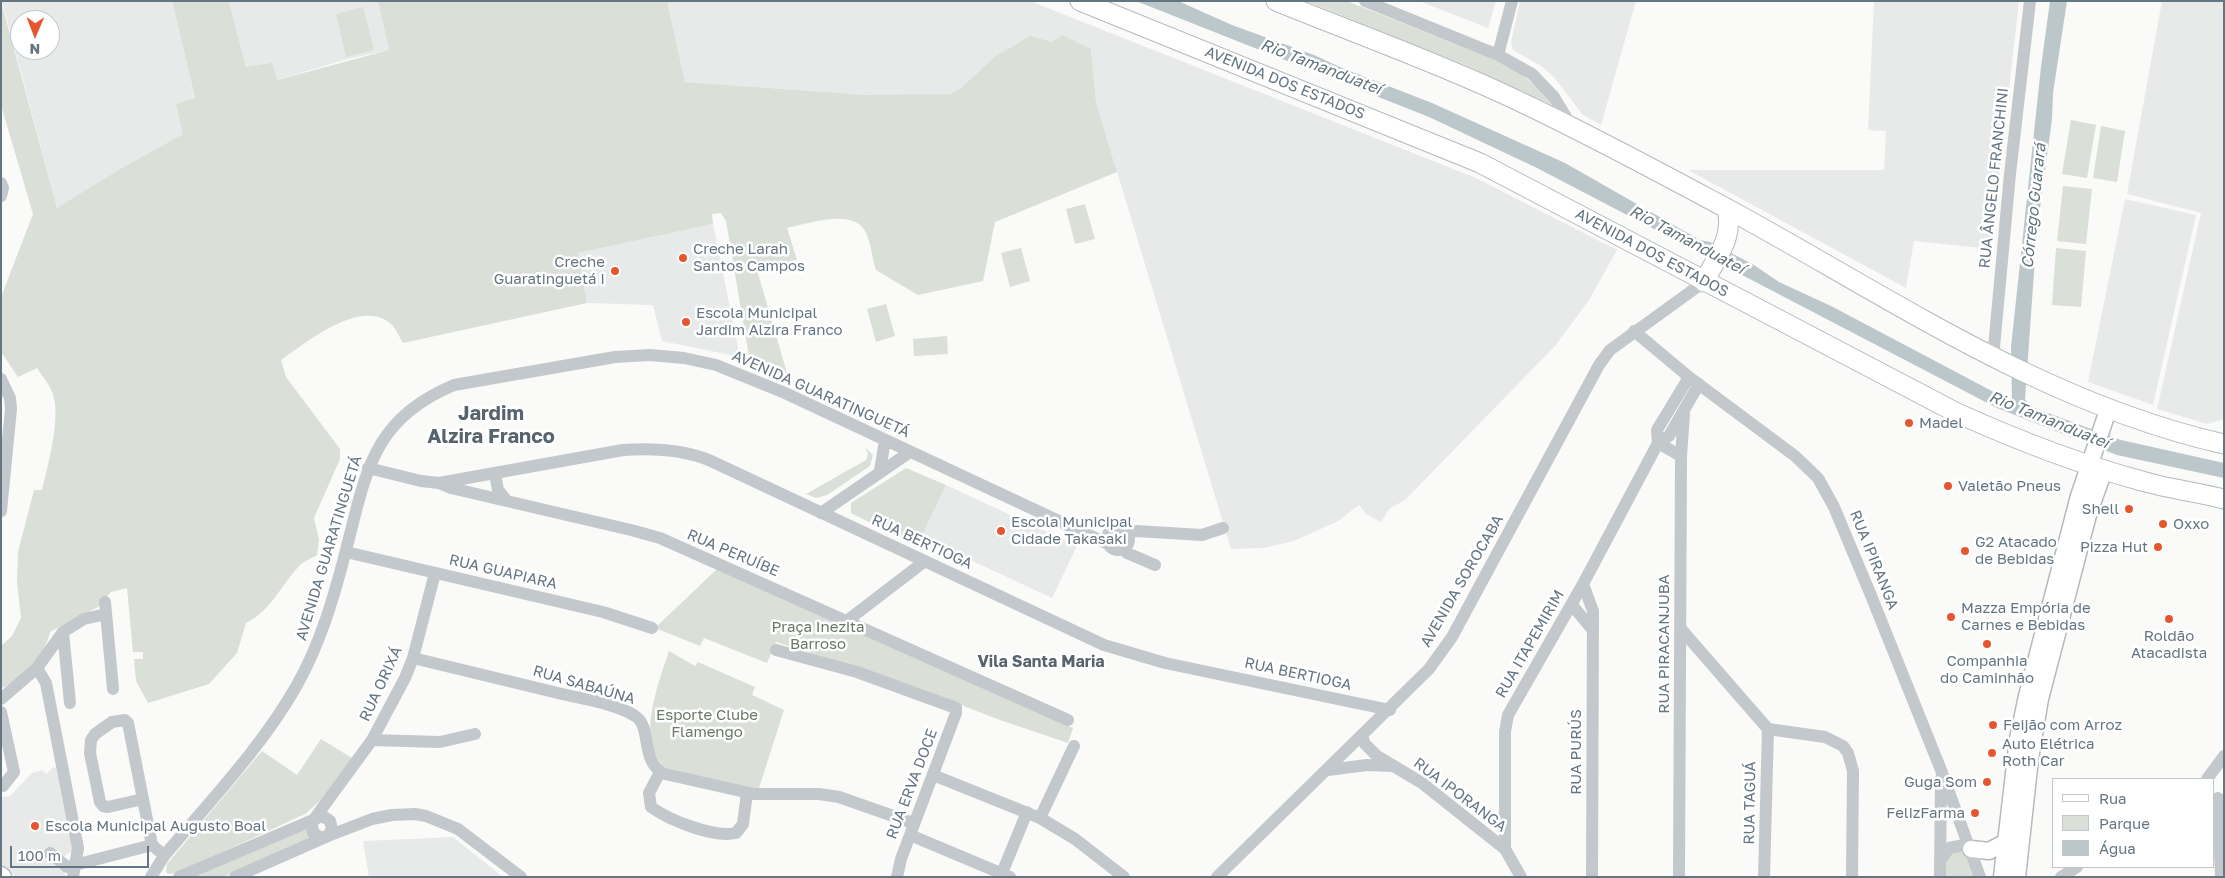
<!DOCTYPE html>
<meta charset="utf-8">
<style>
body{margin:0}
#map{position:relative;width:2225px;height:878px;overflow:hidden;background:#fafaf8;font-family:"Golos Text",sans-serif}
canvas{display:block}
.frame{position:absolute;inset:0;border:2px solid #657683;pointer-events:none}
.legend{position:absolute;left:2052px;top:778px;width:162px;height:90px;box-sizing:border-box;background:#fff;border:1px solid #c1c8cd;margin:0;padding:6px 9px;list-style:none;font-size:15px;color:#657683}
.legend li{display:flex;align-items:center;gap:10px;height:25px}
.legend b{width:25px;border:1px solid #c1c8cd}
.north{position:absolute;left:10px;top:10px;width:50px;height:50px;box-sizing:border-box;background:#fff;border:1px solid #c1c8cd;border-radius:50%;rotate:181deg;font-size:14px;font-weight:700;line-height:20px;text-align:center;color:#657683}
.north::after{content:'';display:block;margin:auto;width:18px;height:22px;background:#e4572e;clip-path:polygon(50% 0,100% 100%,50% 72%,0 100%)}
.scale{position:absolute;left:10px;top:846px;width:139px;height:22px;box-sizing:border-box;border:2px solid #657683;border-top:0;padding-left:6px;font-size:15px;line-height:18px;white-space:nowrap;color:#657683;-webkit-text-stroke:4px #fff;paint-order:stroke}
</style>
<div id="map">
<canvas width="2225" height="878"></canvas>
<div class="frame"></div>
<ul class="legend">
<li><b style="height:6px;background:#fff"></b>Rua</li>
<li><b style="height:14px;background:#dadfd7"></b>Parque</li>
<li><b style="height:14px;background:#bbc7cb"></b>Água</li>
</ul>
<div class="north">N</div>
<div class="scale">100 m</div>
</div>
<script>
const g = document.querySelector('canvas').getContext('2d');
g.lineJoin = 'round';
function fillPath(path, color) { g.fillStyle = color; g.fill(path, 'evenodd'); }
function strokePath(path, color, width, dash) { g.strokeStyle = color; g.lineWidth = width; g.lineCap = dash ? 'butt' : 'round'; g.setLineDash(dash || []); g.stroke(path); }
function label(font, color, halo, rows, align = 'center') {
  g.font = font + ' "Golos Text",sans-serif'; g.lineWidth = 5; g.setLineDash([]); g.textBaseline = 'middle'; g.strokeStyle = halo; g.fillStyle = color; for (const [text, x, y, turn = 0] of rows) {
    g.save(); g.translate(x, y); g.rotate((+turn || 0) * Math.PI / 180); g.textAlign = isNaN(turn) ? turn : align; if (halo) g.strokeText(text, 0, 0); g.fillText(text, 0, 0); g.restore();
  }
}
const built = new Path2D(`
 M2,1H172L195,99L183,134L118,170L57,208ZM20,20H50V50H20Z
 M229,1H378L389,50L344,60L276,80L246,67Z
 M667,1H1030L1476,178L1617,250L1589,300L1555,346L1405,500L1389,509L1381,522L1366,514L1359,505L1338,521L1294,541L1264,548L1231,549L1096,102L1091,49L1052,42L993,58L961,88L950,94L939,96L868,95L685,82Z
 M1419,1H1496L1488,28Z
 M1520,1H1636L1601,125L1583,115L1553,76L1541,66L1513,50L1511,42Z
 M1874,1H2019L1991,249L1914,241L1906,288L1688,170H1884L1886,131L1868,130Z
 M2162,1H2224V419L2207,424L2157,409L2201,213L2127,194Z
 M2125,199L2196,215L2153,405L2088,382Z
 M713,224L740,357L662,341L653,305L587,303L578,253Z
 M946,485L1077,546L1052,598L921,537Z
 M53,767L56,768L73,851L64,856H45L68,877H16L1,865V797L10,796L32,773L42,770L47,774Z
 M453,837L503,877H369L363,841Z`);
const green = new Path2D(`
 M1,1L57,208L118,170L183,134L176,104L195,98L172,1H229L246,67L272,63L277,80L389,50L378,1H667L685,82L868,95L950,94L961,88L993,58L1030,36L1052,42L1062,35L1091,49L1096,102L1117,172L995,222L983,281L918,295L876,270C872,258 871,242 865,231C853,208 807,224 787,228L797,260L757,270L789,380L750,362L726,221L721,213L712,214L713,224L578,253L587,303L403,343C400,338 397,331 393,326C363,295 306,343 281,360L286,377L340,449V459L314,518L319,540L317,555C312,558 304,561 300,565C280,586 272,610 246,623L237,653L209,684L148,703L136,681L134,659H143V652H133L127,588L111,592L98,607L50,632C46,653 23,682 1,688V646L12,636L21,618L17,582L18,552L34,490H42C48,464 61,420 53,394C50,385 42,376 37,368L18,377L1,352V297L33,214L1,105Z
 M1305,1H1347L1490,58L1520,73L1546,95L1552,105L1465,65Z
 M363,7L374,50L346,57L336,14Z
 M2071,120L2096,125L2087,178L2062,174Z
 M2101,126L2125,131L2117,182L2093,178Z
 M2063,186L2092,189L2086,244L2057,241Z
 M1085,204L1095,239L1075,244L1066,209Z
 M1021,248L1030,281L1010,287L1001,253Z
 M2056,248L2086,251L2081,307L2052,305Z
 M886,304L895,336L876,342L867,309Z
 M947,336L948,354L914,356L913,339Z
 M865,447L873,455L870,466L827,495L816,498L806,494L866,460L868,454Z
 M906,468L946,485L917,546L851,513V503Z
 M717,569L1073,728L1068,743L1000,720L902,682L776,642L767,663L704,638L700,646L655,628Z
 M669,651L695,666L698,662L755,687L752,695L784,710L759,788L756,789L668,769C633,746 659,682 669,651Z
 M321,739L352,758L322,799L305,814L177,873L168,874L166,872L167,864L262,751L297,775Z
 M307,827L312,838L223,877H194Z
 M1956,851L1965,853L1975,877H1945L1947,857Z`);
const water = new Path2D(`
 M1136,1H1178L1232,25L1314,55L1342,68L1432,103L1565,163L1700,240L1710,242L1754,265L1779,282L1831,306L2007,399L2012,398L2011,347L2041,67L2050,1H2067L2053,93L2052,119L2037,230L2025,399L2032,407L2121,440L2224,463V478L2117,455L1997,408L1537,168L1429,117Z`);
const minor = new Path2D(`
 M1365,1L1498,55L1532,74L1554,97L1572,127
 M1498,55L1512,1
 M1,183L3,188L1,196
 M1634,331L1689,377L1795,456L1818,478L1834,507L1870,593L1941,770L1980,877
 M1993,358L2010,174L2030,1
 M1,379L10,398L11,409L1,511
 M1658,443L1657,430L1689,377
 M1658,443L1681,456
 M368,468L421,481L439,483L451,488L631,530L660,538L1068,720
 M880,471L885,440
 M495,474L498,490L506,500
 M439,483L623,450C653,448 683,449 711,461L1104,645L1165,663L1390,710
 M821,513L910,452
 M1107 539a11 11 0 1 1 22 0a11 11 0 1 1-22 0Z
 M1128,533L1136,531L1202,535L1223,528
 M1123,548L1127,553L1155,565
 M346,552L603,612L652,628
 M1583,584L1593,611L1592,877
 M105,602L113,689
 M1572,605L1591,628
 M848,620L925,561
 M1681,629L1768,729L1825,737L1843,746L1848,753L1853,771L1852,877
 M63,632L70,703
 M776,650L857,672L956,708V713L901,859L897,877
 M413,658C462,670 512,682 562,694C583,699 617,704 635,716C653,727 639,762 665,774L754,794H819L839,797L913,823
 M37,668L46,683L78,848L73,877
 M1,699L37,668L63,632L84,619L106,614
 M1,712L14,772L3,786
 M1362,736L1365,744L1377,756L1422,783L1505,849
 M372,740L440,742L475,734
 M1328,770L1367,765L1392,766
 M660,772L649,793L651,807C669,820 713,838 736,833L743,824L747,793
 M933,775L1040,818L1075,839L1124,877
 M2207,779L2224,756
 M2218,798L2221,877
 M143,799L108,807L103,806L100,802L90,753L91,740L95,734L112,722L125,720L128,723L152,845
 M1040,818L1074,746
 M315,819L323,816L330,821L332,829L328,836
 M910,835L1010,877
 M325,837H320L313,833L312,822L372,740L405,678L413,658L435,573
 M50,853L67,867L152,845L159,851
 M1940,861L1949,848L1969,844
 M1002,873L1027,812
 M151,877L164,856C210,801 262,747 297,685C320,644 333,600 345,554C366,475 370,420 454,385L615,357L650,355L684,358L716,365L785,393L1108,544
 M179,877L313,820
 M235,877L328,836L372,819L392,815L415,814L426,816L458,829L521,877
 M1217,877L1429,669L1452,637L1599,365L1610,350L1704,282
 M1521,877L1505,849V732L1508,715L1583,584L1658,443L1669,436L1699,384
 M1679,877L1681,456L1684,414
 M1764,877L1768,729
 M1940,877L1941,778
 M2061,877L2077,867`);
const major = new Path2D(`
 M1971,849L1989,851L2006,842L2014,843
 M1,875L3,877
 M2002,877L2018,739L2027,696L2079,496L2108,410
 M2017,877L2030,759L2040,699L2088,515L2104,470`);
const highway = new Path2D(`
 M1080,1L1480,163L1957,413C2017,440 2078,464 2142,481C2169,489 2197,492 2224,499
 M1276,1C1354,33 1434,61 1510,97C1583,131 1655,170 1726,208C1888,296 2042,403 2224,444
 M1704,282C1717,256 1734,238 1727,209`);
const markers = [
 [683,258,5,"#e4572e"],
 [615,271,5,"#e4572e"],
 [686,322,5,"#e4572e"],
 [1909,423,5,"#e4572e"],
 [1948,486,5,"#e4572e"],
 [2129,509,5,"#e4572e"],
 [2163,524,5,"#e4572e"],
 [1001,531,5,"#e4572e"],
 [2158,547,5,"#e4572e"],
 [1965,551,5,"#e4572e"],
 [1951,617,5,"#e4572e"],
 [2169,619,5,"#e4572e"],
 [1987,644,5,"#e4572e"],
 [1993,725,5,"#e4572e"],
 [1992,753,5,"#e4572e"],
 [1987,782,5,"#e4572e"],
 [1975,813,5,"#e4572e"],
 [35,826,5,"#e4572e"]
];
const streetNames = [
 ["AVENIDA DOS ESTADOS",1285,83,22],
 ["RUA ÂNGELO FRANCHINI",1994,178,-84],
 ["AVENIDA DOS ESTADOS",1652,253,28],
 ["AVENIDA GUARATINGUETÁ",821,394,24],
 ["RUA BERTIOGA",922,542,25],
 ["AVENIDA GUARATINGUETÁ",329,548,-73],
 ["RUA PERUÍBE",733,553,23],
 ["RUA IPIRANGA",1874,560,68],
 ["RUA GUAPIARA",503,572,13],
 ["AVENIDA SOROCABA",1462,581,-60],
 ["RUA ITAPEMIRIM",1530,644,-60],
 ["RUA PIRACANJUBA",1664,644,-90],
 ["RUA BERTIOGA",1298,674,12],
 ["RUA ORIXÁ",381,684,-65],
 ["RUA SABAÚNA",584,685,16],
 ["RUA PURÚS",1576,752,-90],
 ["RUA ERVA DOCE",912,784,-69],
 ["RUA IPORANGA",1460,795,37],
 ["RUA TAGUÁ",1750,803,-89]
];
const poiNames = [
 ["Creche Larah",693,249],
 ["Santos Campos",693,266],
 ["Creche",605,262,"right"],
 ["Guaratinguetá I",605,279,"right"],
 ["Escola Municipal",696,313],
 ["Jardim Alzira Franco",696,330],
 ["Madel",1919,423],
 ["Valetão Pneus",1958,486],
 ["Shell",2119,509,"right"],
 ["Escola Municipal",1011,522],
 ["Cidade Takasaki",1011,539],
 ["Oxxo",2173,524],
 ["G2 Atacado",1975,542],
 ["de Bebidas",1975,559],
 ["Pizza Hut",2148,547,"right"],
 ["Mazza Empória de",1961,608],
 ["Carnes e Bebidas",1961,625],
 ["Roldão",2169,636,"center"],
 ["Atacadista",2169,653,"center"],
 ["Companhia",1987,661,"center"],
 ["do Caminhão",1987,678,"center"],
 ["Feijão com Arroz",2003,725],
 ["Auto Elétrica",2002,744],
 ["Roth Car",2002,761],
 ["Guga Som",1977,782,"right"],
 ["FelizFarma",1965,813,"right"],
 ["Escola Municipal Augusto Boal",45,826]
];
const parkNames = [
 ["Praça Inezita",818,627],
 ["Barroso",818,644],
 ["Esporte Clube",707,715],
 ["Flamengo",707,732]
];
const waterNames = [
 ["Rio Tamanduateí",1321,67,21],
 ["Córrego Guarará",2034,206,-84],
 ["Rio Tamanduateí",1687,240,28],
 ["Rio Tamanduateí",2049,420,22]
];
const neighbourhoodNames = [
 ["Vila Santa Maria",1041,662]
];
const districtNames = [
 ["Jardim",491,414],
 ["Alzira Franco",491,437]
];
fillPath(built, '#e8e9e9');
fillPath(green, '#dadfd7');
fillPath(water, '#bbc7cb');
strokePath(major, '#b5babe', 19);
strokePath(highway, '#b4b9bd', 21);
strokePath(minor, '#c3c8cc', 12);
strokePath(major, '#fff', 16);
strokePath(highway, '#fff', 19);
for (const [x, y, r, color] of markers) { const dot = new Path2D(); dot.arc(x, y, r, 0, 2 * Math.PI); g.fillStyle = color; g.fill(dot); strokePath(dot, '#fff', 2); }
label('15px', '#657683', '#fff', streetNames);
label('15px', '#657683', '#fff', poiNames, 'left');
label('15px', '#687a64', '#fff', parkNames);
label('italic 16px', '#60757c', '#fff', waterNames);
label('bold 16px', '#57646e', '#fff', neighbourhoodNames);
label('bold 20px', '#57646e', '#fff', districtNames);
</script>
